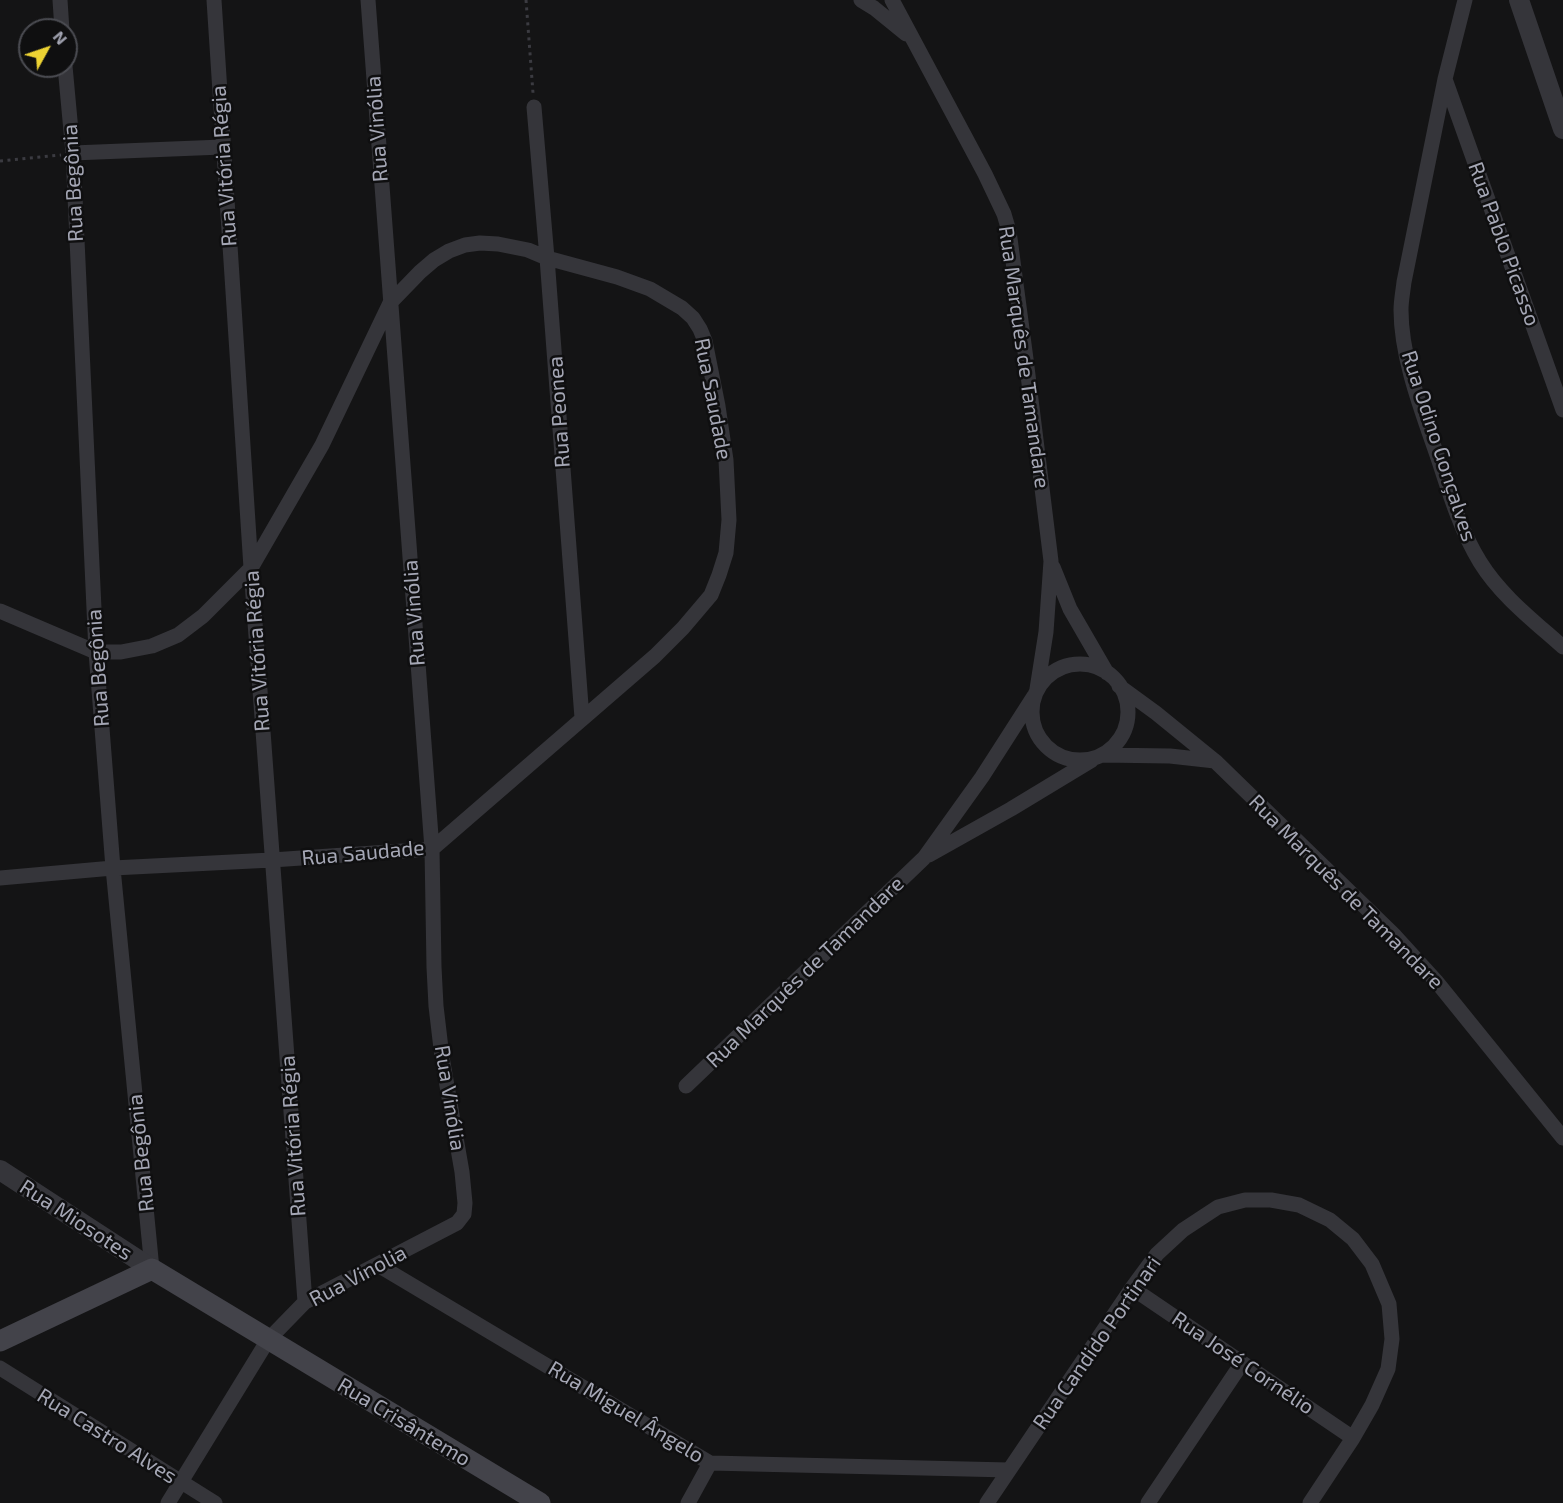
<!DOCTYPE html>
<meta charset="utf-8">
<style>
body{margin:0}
#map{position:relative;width:1563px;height:1503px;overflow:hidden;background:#141415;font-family:"Exo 2",sans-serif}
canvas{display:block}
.north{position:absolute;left:18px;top:18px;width:60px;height:60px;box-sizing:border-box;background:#0f0f10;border:2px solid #4b4c52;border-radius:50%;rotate:50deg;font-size:16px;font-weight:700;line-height:24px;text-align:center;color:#a5a7b5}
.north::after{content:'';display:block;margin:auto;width:21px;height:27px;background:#edd333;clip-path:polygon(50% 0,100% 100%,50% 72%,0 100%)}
</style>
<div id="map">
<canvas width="1563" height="1503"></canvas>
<div class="north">N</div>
</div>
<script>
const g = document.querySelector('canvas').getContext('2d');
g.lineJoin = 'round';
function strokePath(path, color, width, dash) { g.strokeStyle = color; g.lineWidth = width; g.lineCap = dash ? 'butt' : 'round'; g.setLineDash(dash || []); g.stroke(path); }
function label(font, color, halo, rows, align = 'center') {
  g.font = font + ' "Exo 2",sans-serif'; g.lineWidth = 5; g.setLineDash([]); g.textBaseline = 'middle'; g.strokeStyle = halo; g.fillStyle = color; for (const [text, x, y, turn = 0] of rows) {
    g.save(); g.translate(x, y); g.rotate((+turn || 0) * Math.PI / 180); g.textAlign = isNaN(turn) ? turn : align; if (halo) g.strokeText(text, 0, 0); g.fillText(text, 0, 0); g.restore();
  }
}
const path = new Path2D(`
 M526,0L533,93
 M0,161L61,155`);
const minor = new Path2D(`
 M60,0L62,30
 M214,0L251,568L305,1302
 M861,0L874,8L906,34
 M892,0L985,174L1004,214L1009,231L1026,359L1051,561L1046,632L1037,689
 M1465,0L1445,79L1404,282C1403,291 1401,301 1401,310C1401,359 1423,414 1439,461C1450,495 1461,531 1480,562C1501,596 1534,621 1563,647
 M65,66L73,153L96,652L113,868L152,1269
 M1445,79L1563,410
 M534,107L547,258L582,718
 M73,153L222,147
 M1053,567L1070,609L1107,673
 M0,611L96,652H121L152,646L178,635L203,616L251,568L322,445L390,303L420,272L434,260L449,251L465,245L480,243L498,244L528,250L547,258L617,277L650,289L682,308L693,318L700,329L705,341L718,406L726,460L729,520L726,553L719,575L711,595L683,628L655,656L432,849L272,860L113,868L0,878
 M1032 712a48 48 0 1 1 96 0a48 48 0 1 1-96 0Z
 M1119,686L1156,713L1215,761L1395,936L1436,981L1563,1138
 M1102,755L1170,756L1215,761
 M929,855L1011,809L1092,760
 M686,1086L924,858L982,777L1034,696
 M378,1265L710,1463L1009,1470
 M1132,1288L1353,1438
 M0,1368L215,1503
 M168,1503L268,1340L305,1302L457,1223L464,1214L465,1203L462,1172L442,1057L436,1006L434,967L432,849L368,0
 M688,1503L710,1463
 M987,1503L1132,1288L1157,1254L1183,1230L1218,1207L1245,1200H1271L1299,1205L1330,1220L1353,1239L1372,1264L1389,1304L1392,1339L1388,1369L1372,1405L1353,1438L1310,1503
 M1148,1503L1242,1363`);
const tertiary = new Path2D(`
 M1519,0L1563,129
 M0,1170L152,1269`);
const secondary = new Path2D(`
 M0,1341L152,1269L540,1503`);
const streetNames = [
 ["Rua Vinólia",377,129,-94],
 ["Rua Vitória Régia",224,166,-94],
 ["Rua Begônia",73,183,-93],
 ["Rua Pablo Picasso",1504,244,70],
 ["Rua Marquês de Tamandare",1024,357,82],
 ["Rua Saudade",713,399,79],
 ["Rua Peonea",559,412,-94],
 ["Rua Odino Gonçalves",1439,446,72],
 ["Rua Vinólia",414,613,-94],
 ["Rua Vitória Régia",257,651,-94],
 ["Rua Begônia",98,668,-94],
 ["Rua Saudade",363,853,-5],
 ["Rua Marquês de Tamandare",1346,892,45],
 ["Rua Marquês de Tamandare",805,972,-44],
 ["Rua Vinólia",450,1098,81],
 ["Rua Vitória Régia",293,1136,-94],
 ["Rua Begônia",141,1153,-96],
 ["Rua Miosotes",76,1220,33],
 ["Rua Vinolia",358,1276,-28],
 ["Rua Candido Portinari",1097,1343,-55],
 ["Rua José Cornélio",1243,1363,34],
 ["Rua Miguel Ângelo",626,1412,31],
 ["Rua Crisântemo",404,1422,31],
 ["Rua Castro Alves",107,1436,32]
];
strokePath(path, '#3b3b41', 3, [3, 4.5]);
strokePath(minor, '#35353a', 15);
strokePath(tertiary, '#35353a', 20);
strokePath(secondary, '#43434a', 21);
label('21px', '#a5a7b5', '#0f0f10', streetNames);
</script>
